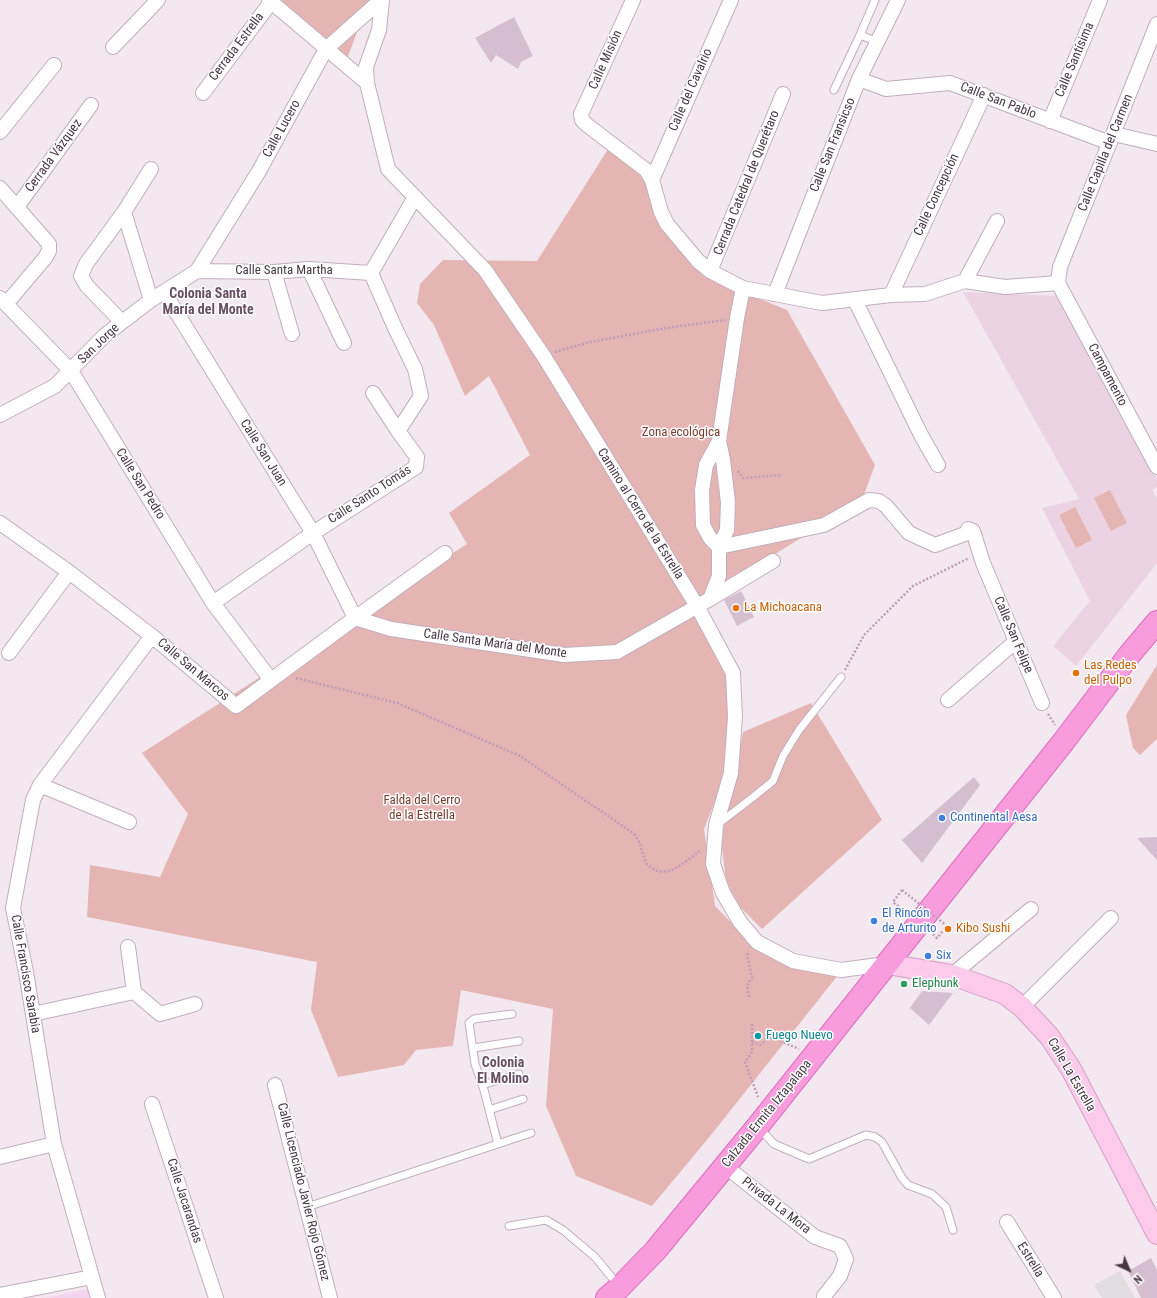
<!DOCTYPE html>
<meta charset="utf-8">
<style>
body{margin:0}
#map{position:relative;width:1157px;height:1298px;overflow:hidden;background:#f3e8f0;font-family:"Roboto Condensed",sans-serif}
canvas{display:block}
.north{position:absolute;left:1109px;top:1250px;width:40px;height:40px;-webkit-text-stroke:3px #fff;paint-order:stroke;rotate:136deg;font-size:11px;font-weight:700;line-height:16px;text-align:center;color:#463743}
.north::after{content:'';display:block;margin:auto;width:14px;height:18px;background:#463743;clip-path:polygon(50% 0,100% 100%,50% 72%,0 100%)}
</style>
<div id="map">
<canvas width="1157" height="1298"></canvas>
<div class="north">N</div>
</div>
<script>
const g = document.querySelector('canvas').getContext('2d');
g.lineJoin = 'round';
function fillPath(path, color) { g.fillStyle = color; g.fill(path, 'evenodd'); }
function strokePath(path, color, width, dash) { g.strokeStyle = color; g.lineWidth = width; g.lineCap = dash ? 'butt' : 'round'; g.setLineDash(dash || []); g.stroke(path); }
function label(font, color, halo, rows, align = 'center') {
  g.font = font + ' "Roboto Condensed",sans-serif'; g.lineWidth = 3; g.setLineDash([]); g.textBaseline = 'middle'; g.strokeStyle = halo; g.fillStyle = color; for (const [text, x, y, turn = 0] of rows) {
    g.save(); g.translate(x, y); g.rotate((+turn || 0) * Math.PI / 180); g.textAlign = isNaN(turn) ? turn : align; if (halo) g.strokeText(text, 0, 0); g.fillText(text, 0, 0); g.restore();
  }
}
const commercial = new Path2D(`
 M88,1289L90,1298H46L68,1293Z`);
const education = new Path2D(`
 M963,292L1059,296L1157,479V487L1152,490L1157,499V563L1076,666L1053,646L1090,601L1042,508L1079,499Z`);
const green = new Path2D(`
 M277,0H369L347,59Z
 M610,146L641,172L703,276L787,310L875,465L862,500L693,605L729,666L728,768L704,829L715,906L755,947L842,970L711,1135L652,1206L576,1176L546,1106L553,1009L461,990L453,1046L416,1050L404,1065L338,1077L311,1010L317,962L87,917L90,865L160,877L188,814L142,753L467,544L449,513L530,455L489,376L465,396L434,325L417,303L420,284L443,260L537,261Z
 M1110,490L1127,523L1111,531L1094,498Z
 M1075,507L1092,540L1076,548L1059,515Z
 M1157,665V739L1140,755L1133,748L1126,715Z
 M811,703L882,820L762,929L740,907L726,881L721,838L732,793L743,732Z`);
const parking = new Path2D(`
 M1120,1271L1135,1298H1102L1094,1285Z`);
const building = new Path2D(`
 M514,17L533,56L521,62L518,69L496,55L491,63L475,38Z
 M741,591L754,617L737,626L724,600Z
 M974,777L980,785L922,863L902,840Z
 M1157,837V860L1137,838Z
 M922,991L953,993L929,1025L910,1008Z
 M1151,1258L1157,1270V1298H1141L1128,1271Z`);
const path = new Path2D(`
 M555,352L590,342L666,328L725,320
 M738,471L743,478L782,475
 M845,670L864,635L913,586L969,558
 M296,678L397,703L520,756L633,833C642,842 641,854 647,864C648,865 650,867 652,868C668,880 687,860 700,851
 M1048,714L1055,725
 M902,890L893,902L907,914
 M933,934L937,938L947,926
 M749,997L747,986L752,977L747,955L749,952
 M752,1024V1052L745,1062L758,1097
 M752,1042L760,1045L771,1037L799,1049`);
const lane = new Path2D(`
 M875,0L860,35L878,42
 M834,90L860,35
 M718,824L752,798L773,781L783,756L799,730L841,677
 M473,1048L519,1041
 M482,1085L519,1074
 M489,1110L523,1099
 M759,1128L774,1144L809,1159L866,1135L875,1137L882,1142L902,1178L908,1185L932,1194L946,1207L953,1230
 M498,1144L484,1090L475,1064L469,1023L474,1019L512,1014
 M307,1207L531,1133
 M509,1226L546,1220L563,1230L595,1257L618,1285`);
const street = new Path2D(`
 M269,0L367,83
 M382,0L379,30L366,67L367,83L388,169L485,270L543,355L697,606L733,673L735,717L731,773L716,825L713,864L723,893L740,922L757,942L793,961L841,970L887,964
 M633,0L581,114L582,120L587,125L646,170L652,180L661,212L667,224L698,261L710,271L743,288L822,303L891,295L925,294L965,281L1005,287L1058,283
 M113,47L158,0
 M859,79L886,89L950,83L1110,143
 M203,93L271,2
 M1050,121L1100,0
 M0,132L54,65
 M1114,134L1157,144
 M652,180L731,0
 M0,188L49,244V251L45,258L6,304
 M17,207L91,105
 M124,212L151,300
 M309,269L344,343
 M197,271L274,272L309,269L371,273
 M710,271L783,94
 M274,272L292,334
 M965,281L997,221
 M1058,283L1060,267L1157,24
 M1058,283L1157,467
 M164,292L313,533L355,618L391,629L564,655L617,652L710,599L773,561
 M775,294L859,79L898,0
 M891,295L984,95
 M0,298L71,371L213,603L271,680
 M855,300L921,435L938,465
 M122,322L87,286L81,276L86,264L124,212L151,169
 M373,393L398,431
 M0,415L55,386L104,336L151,300L197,271L259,171L326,49L381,0
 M719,441L723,460L728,502L727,530L719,547
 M0,523L69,572L152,636L236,706L355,618L445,553
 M968,529L973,531L983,563L1042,703
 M719,547L824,525L869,500L879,501L886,506L909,533L935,545L973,531
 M710,599L719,576V547L710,538L703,525L702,490L706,465L719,441L737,318L743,288
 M213,603L313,533L416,467L417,457L398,431L421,396L415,369L395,328L371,273L415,197
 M9,653L69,572
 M948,700L1016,641
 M40,785L129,822
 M128,947L134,992
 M952,975L1031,909
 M1022,1007L1111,918
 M33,1014L134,992L160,1014L195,1004
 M275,1085L330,1298
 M152,1104L216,1298
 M0,1157L54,1144
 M725,1166L815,1237L840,1246L846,1259L840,1276L824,1296L825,1298
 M1007,1222L1054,1298
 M0,1295L92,1277
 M98,1298L54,1144L26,972L13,908L33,800L40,785L152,636`);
const secondary = new Path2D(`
 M887,964L952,975L1005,994L1022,1007L1049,1036L1071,1069L1157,1234`);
const primary = new Path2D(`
 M607,1298L620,1287L655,1251L758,1126L1064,741L1130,654L1157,622`);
const pathBridge = new Path2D(`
 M902,890L947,926`);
const markers = [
 [736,608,4,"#e8710a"],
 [1076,673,4,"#e8710a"],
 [942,818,4,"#3f7fe0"],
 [874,921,4,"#3f7fe0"],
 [948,929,4,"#e8710a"],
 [928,956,4,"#3f7fe0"],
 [904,984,4,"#2e9e5b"],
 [758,1036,4,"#0f9aa8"]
];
const streetNames = [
 ["Cerrada Estrella",237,47,-53],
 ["Calle Misión",606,60,-66],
 ["Calle Santísima",1075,60,-67],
 ["Calle del Cavalrio",691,90,-66],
 ["Calle San Pablo",998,101,21],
 ["Calle Lucero",282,129,-61],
 ["Calle San Fransicso",833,145,-68],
 ["Calle Capilla del Carmen",1106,153,-68],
 ["Cerrada Vázquez",54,156,-54],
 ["Cerrada Catedral de Querétaro",747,183,-68],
 ["Calle Concepción",937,195,-65],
 ["Calle Santa Martha",284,271],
 ["San Jorge",99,344,-44],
 ["Campamento",1107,375,62],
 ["Calle San Juan",263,453,58],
 ["Calle San Pedro",140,484,58],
 ["Calle Santo Tomás",370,495,-33],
 ["Camino al Cerro de la Estrella",640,514,58],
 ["Calle San Felipe",1013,635,67],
 ["Calle Santa María del Monte",495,644,8],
 ["Calle San Marcos",193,670,40],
 ["Calle Francisco Sarabia",25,974,80],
 ["Calle La Estrella",1071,1075,60],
 ["Calzada Ermita Iztapalapa",767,1114,-51],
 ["Calle Licenciado Javier Rojo Gómez",303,1192,76],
 ["Calle Jacarandas",184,1201,72],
 ["Privada La Mora",776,1206,38],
 ["Estrella",1030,1260,58]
];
const parkNames = [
 ["Zona ecológica",681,433],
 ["Falda del Cerro",422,801],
 ["de la Estrella",422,816]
];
const foodNames = [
 ["La Michoacana",744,608],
 ["Las Redes",1084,666],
 ["del Pulpo",1084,681],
 ["Kibo Sushi",956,929]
];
const shopNames = [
 ["Continental Aesa",950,818],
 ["El Rincón",882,914],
 ["de Arturito",882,929],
 ["Six",936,956]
];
const leisureNames = [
 ["Elephunk",912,984]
];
const cultureNames = [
 ["Fuego Nuevo",766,1036]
];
const neighbourhoodNames = [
 ["Colonia Santa",208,294],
 ["María del Monte",208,310],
 ["Colonia",503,1063],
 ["El Molino",503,1079]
];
fillPath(commercial, '#f4d5ef');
fillPath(education, '#ebd3e4');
fillPath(green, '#e5b5b3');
fillPath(parking, '#e2dde1');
fillPath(building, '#d4bed0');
strokePath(lane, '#c1aebc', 9);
strokePath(street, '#c1aebc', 16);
strokePath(secondary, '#d69fc5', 22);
strokePath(primary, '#dd6cbe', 24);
strokePath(path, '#bf9db8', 2.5, [2, 2]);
strokePath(lane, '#fff', 7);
strokePath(street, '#fff', 14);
strokePath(secondary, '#fccaeb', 20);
strokePath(primary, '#f99cdd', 22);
strokePath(pathBridge, '#bf9db8', 2.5, [2, 2]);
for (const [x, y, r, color] of markers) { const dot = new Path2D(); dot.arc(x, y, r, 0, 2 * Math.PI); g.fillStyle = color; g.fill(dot); strokePath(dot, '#fff', 1.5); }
label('13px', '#463743', '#fff', streetNames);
label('13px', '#753c2d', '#fff', parkNames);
label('13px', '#c56008', '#fff', foodNames, 'left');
label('13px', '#366cbe', '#fff', shopNames, 'left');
label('13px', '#27864d', '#fff', leisureNames, 'left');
label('13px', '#0d838f', '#fff', cultureNames, 'left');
label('bold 14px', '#694f64', '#fff', neighbourhoodNames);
</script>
